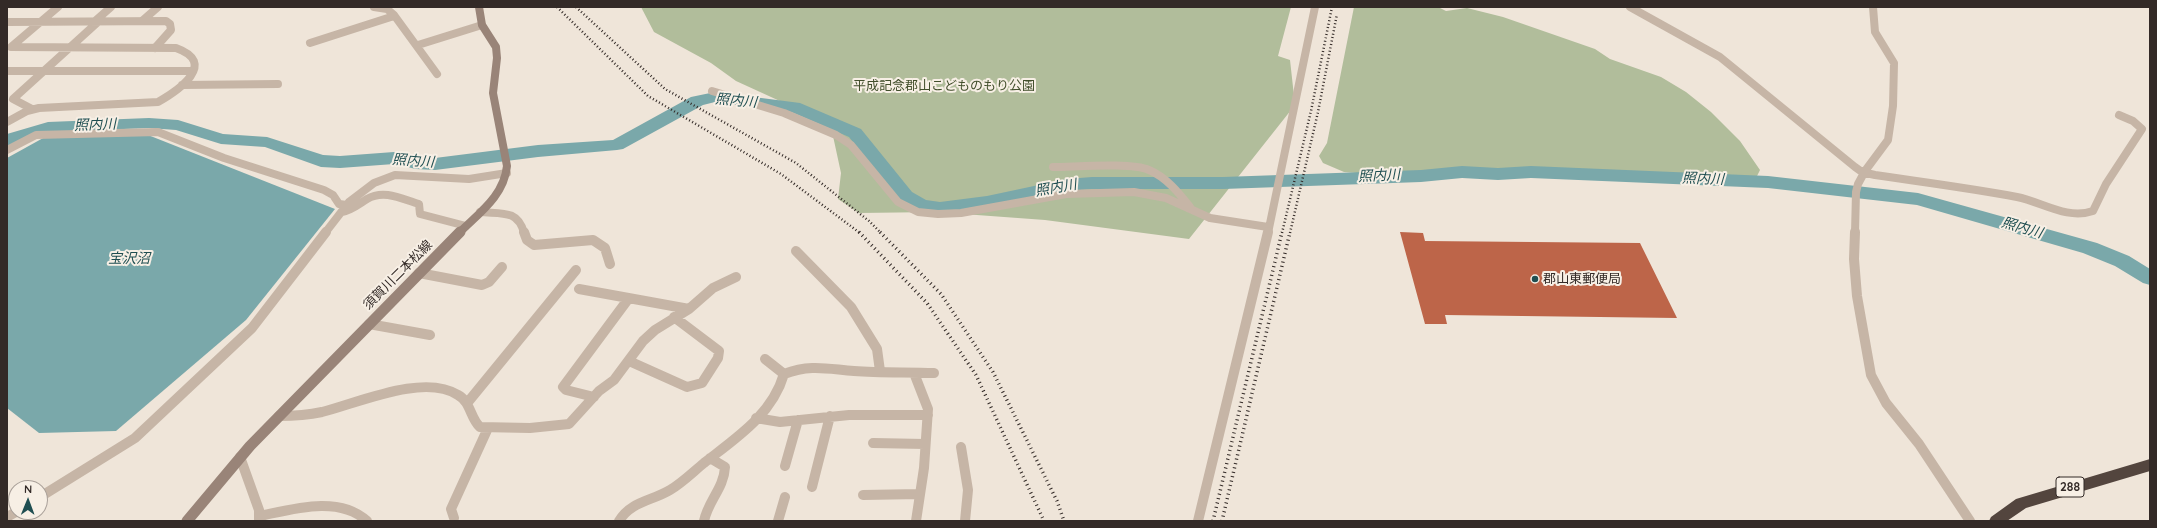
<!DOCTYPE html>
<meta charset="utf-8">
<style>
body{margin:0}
#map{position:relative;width:2157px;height:528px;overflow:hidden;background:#efe5d9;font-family:Quicksand,sans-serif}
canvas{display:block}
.frame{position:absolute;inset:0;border:8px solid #332a27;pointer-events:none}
.north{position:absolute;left:8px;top:480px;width:40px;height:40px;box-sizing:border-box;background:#f7efe5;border:1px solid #a9a099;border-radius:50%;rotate:1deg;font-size:11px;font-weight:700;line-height:16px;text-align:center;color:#332a27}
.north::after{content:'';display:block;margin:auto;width:14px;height:18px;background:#1f4e51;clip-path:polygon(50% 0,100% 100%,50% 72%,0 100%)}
</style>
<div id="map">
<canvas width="2157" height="528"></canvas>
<div class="frame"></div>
<div class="north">N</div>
</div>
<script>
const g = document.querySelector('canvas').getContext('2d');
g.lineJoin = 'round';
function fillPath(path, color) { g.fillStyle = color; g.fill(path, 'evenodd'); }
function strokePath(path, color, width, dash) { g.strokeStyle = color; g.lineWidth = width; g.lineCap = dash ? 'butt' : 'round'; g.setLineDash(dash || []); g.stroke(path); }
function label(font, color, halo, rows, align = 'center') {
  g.font = font + ' Quicksand,"Noto Sans JP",sans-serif'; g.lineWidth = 4; g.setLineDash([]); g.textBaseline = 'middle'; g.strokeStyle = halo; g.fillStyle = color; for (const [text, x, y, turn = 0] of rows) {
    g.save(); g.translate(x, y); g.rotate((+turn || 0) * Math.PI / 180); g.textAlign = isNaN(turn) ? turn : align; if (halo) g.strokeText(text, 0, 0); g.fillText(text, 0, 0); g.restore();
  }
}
const green = new Path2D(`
 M641,7H1291L1278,56L1290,60L1295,105L1189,239L1045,220L936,212L859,213L838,199L841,173L833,136L817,118L736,81L711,63L654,32Z
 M1354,7H1438L1446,11L1467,8L1503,17L1595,49L1610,59L1661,77L1686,92L1711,112L1740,141L1760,170L1755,180L1674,174L1534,168L1395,176L1344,172L1323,163L1319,156L1327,143Z`);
const water = new Path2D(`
 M148,135L335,209L246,320L116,431L39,433L7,408V158L45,137Z`);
const river = new Path2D(`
 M715,92L800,103L861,129L912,192L926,200L940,202L987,196L1067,179L1092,177H1223L1421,170L1462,166L1498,168L1531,166L1768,176L1918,193L2097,243L2129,256L2150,269V285L2143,283L2115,266L2083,253L1917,205L1768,188L1531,178L1498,180L1462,178L1421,182L1223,189H1092L1067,191L987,208L940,214L915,210L898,200L849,137L791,112L715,102L703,105L623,149L617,150L538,157L435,170L416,169L394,164L340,168L321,167L265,147L221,144L176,130L149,128L49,132L7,146V134L48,122L149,118L178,120L223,134L267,137L323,155L340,156L394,152L416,157L435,158L538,145L613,140L691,97Z`);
const building = new Path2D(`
 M1400,232L1423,233L1425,241L1640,243L1677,318L1445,315L1447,324H1425Z`);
const streetFar1 = new Path2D(`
 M374,7L387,9L394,15L437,74
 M1630,7L1720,57L1855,167L1862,172L1875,175C1922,182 1970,188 2017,197C2042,202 2067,220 2093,211L2106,184L2142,129L2133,121L2119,115
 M142,21L158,7
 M7,22L166,21L170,24L171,30L155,48
 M94,22L111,7
 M310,43L394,16
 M418,45L482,25
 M7,71H193
 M182,85L278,84
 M712,91L784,113L836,135L851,145L898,202L918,212L938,214L961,213L1066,194L1134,192L1166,198L1210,218L1268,227
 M32,109L13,99L99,21
 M7,122L27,111L39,108L158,102C179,90 218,63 176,48L11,47L58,7
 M7,150L36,135L158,132L224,158L324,190L333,195L339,204L347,205
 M1053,167C1075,167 1131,162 1149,170C1166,177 1179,193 1190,207
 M342,212C352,210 359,204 367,199C384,189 402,199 419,204L420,214L466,226
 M480,212C500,214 518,209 524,233
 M325,233L349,202L374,183L395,175L469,179L507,173
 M1268,233L1315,7
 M1855,233L1856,192L1858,184L1865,171L1888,140L1893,106L1894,63L1875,32L1873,7`);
const street = new Path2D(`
 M524,232L527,240L534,245L593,240L605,248L610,264
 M1855,232L1854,259L1857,296L1871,375L1886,403L1919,444L1970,521
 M796,251L851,307L877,349L880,371
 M419,273L482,285L489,282L502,267
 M579,289L689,309
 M369,324L430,335
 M629,361L687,387L702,383L718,358L719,351L674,317
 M914,373L928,409L924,468L916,521
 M784,374C811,364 827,369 854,371C880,373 907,372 934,373
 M594,397L566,390L563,387L629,298
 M468,402L576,270
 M279,416C293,416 308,415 322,412C358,403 424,373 458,395C471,402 470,418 480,427L530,428L569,424L599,391L614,380L643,341L655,330L689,309L713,288L736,277
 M756,418L780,422L849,415H928
 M873,443L925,444
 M961,447L968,490L965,521
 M240,457L259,510V521
 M785,466L798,420
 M812,487L830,416
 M863,495L920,494
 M40,497L135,438L252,328L326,232
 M260,516C293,509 339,495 367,521
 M7,517L16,512
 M454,518L451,509L488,428
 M619,521C631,501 652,501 670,490C682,483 693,472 704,463C736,438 772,415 784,374L765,359
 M704,521C708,501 724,488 725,467L710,458
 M778,521L785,497
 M1198,521L1268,232`);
const secondaryFar1 = new Path2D(`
 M459,233C479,213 504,196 507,166L493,93L497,58L496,47L482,25L479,7`);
const secondary = new Path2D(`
 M187,521L250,446L460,232`);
const highway = new Path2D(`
 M2150,459V471L2026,508L2007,521H1989L1991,517L2016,499Z`);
const railFar1 = new Path2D(`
 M557,7L648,96L781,174L860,233
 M576,7L665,89L796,163L869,221L881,233
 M1282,233L1311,111L1332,7
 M1290,233L1318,112L1337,14`);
const rail = new Path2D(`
 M859,232L927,303L976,375L1044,521
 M880,232L941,294L993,372L1057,501L1064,521
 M1213,521L1282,232
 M1222,521L1290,232`);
const markers = [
 [1535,279,4,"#1f4e51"]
];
const shields = [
 [2070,487,28]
];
const shieldNames = [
 ["288",2070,487]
];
const parkNames = [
 ["平成記念郡山こどものもり公園",944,86]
];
const streetNames = [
 ["須賀川二本松線",398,275,-45]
];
const poiNames = [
 ["郡山東郵便局",1543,279]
];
const waterNames = [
 ["照内川",736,101,5],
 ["照内川",95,125,-2],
 ["照内川",413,161,4],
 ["照内川",1379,176,-3],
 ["照内川",1703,179,2],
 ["照内川",1056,188,-10],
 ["照内川",2022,228,16],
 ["宝沢沼",129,259]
];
fillPath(green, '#b1bd9b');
fillPath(water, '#7aa8aa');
fillPath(river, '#7aa8aa');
fillPath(building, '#bd6549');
strokePath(streetFar1, '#c6b5a6', 8);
strokePath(street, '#c6b5a6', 10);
strokePath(secondaryFar1, '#998478', 8);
strokePath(secondary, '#998478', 11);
fillPath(highway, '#53453e');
strokePath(railFar1, '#332a27', 2.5, [1, 2.5]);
strokePath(rail, '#332a27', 3.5, [1, 3.5]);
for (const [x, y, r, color] of markers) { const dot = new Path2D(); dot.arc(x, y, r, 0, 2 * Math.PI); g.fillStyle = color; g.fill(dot); strokePath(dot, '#f7efe5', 1.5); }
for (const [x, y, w] of shields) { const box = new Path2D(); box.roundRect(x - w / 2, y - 10, w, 20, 3); g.fillStyle = '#f7efe5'; g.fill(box); strokePath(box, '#332a27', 1); }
label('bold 12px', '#332a27', null, shieldNames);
label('13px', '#424f2c', '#f7efe5', parkNames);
label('13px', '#332a27', '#f7efe5', streetNames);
label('13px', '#332a27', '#f7efe5', poiNames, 'left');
label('italic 14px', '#1f4e51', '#f7efe5', waterNames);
</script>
